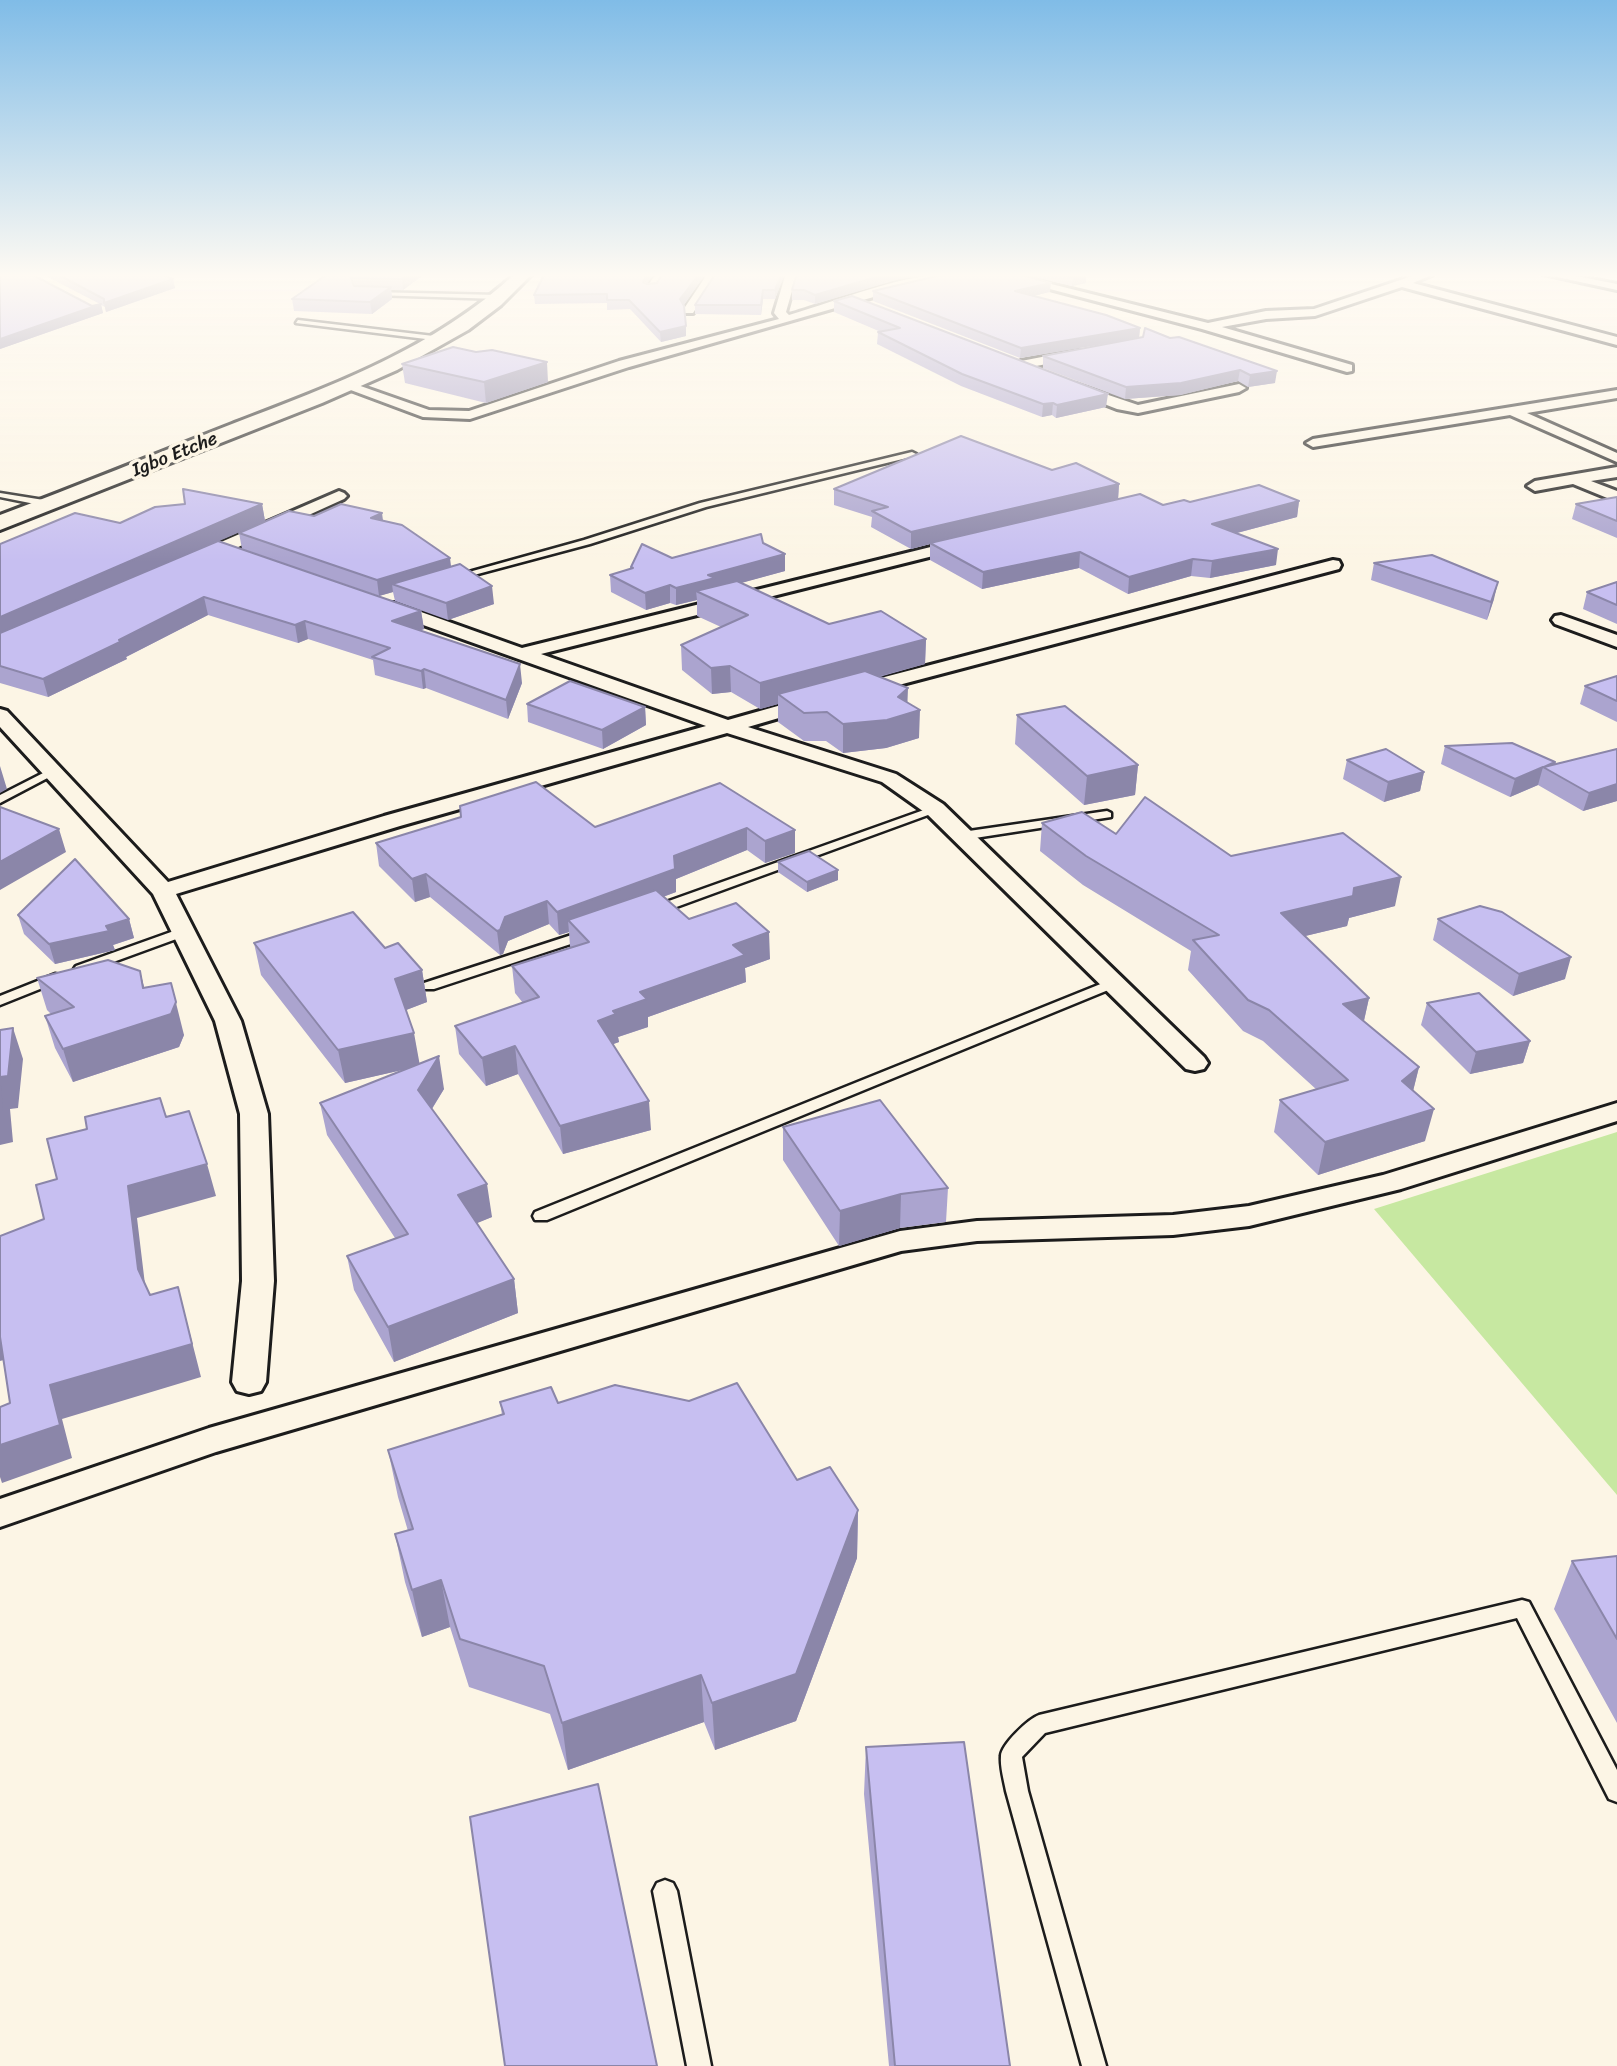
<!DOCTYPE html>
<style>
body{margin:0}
canvas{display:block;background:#fcf5e5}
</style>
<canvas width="1617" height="2066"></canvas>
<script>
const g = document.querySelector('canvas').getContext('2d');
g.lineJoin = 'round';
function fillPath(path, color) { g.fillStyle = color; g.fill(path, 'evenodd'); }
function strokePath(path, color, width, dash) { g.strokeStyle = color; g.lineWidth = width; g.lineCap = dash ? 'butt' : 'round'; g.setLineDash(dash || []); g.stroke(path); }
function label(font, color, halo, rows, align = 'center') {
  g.font = font + ' Sriracha,sans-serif'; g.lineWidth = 7; g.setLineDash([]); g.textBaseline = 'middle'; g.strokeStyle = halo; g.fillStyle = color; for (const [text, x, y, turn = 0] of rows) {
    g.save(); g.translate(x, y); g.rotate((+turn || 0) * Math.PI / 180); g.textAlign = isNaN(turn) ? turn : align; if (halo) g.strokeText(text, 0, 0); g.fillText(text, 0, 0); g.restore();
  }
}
const green = new Path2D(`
 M1617,1132V1495L1374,1209Z`);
const lane = new Path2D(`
 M372,292L499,295L502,297L499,299L374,295Z
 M298,320L442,337L445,339L442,341L296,323Z
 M912,452L916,454L915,456L706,507L590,544L459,579L451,577L584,540L700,503Z
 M0,493L50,501L54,504L50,507L0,497Z
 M53,768L57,769V773L0,803V795Z
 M935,806L939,807V811L660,913H652L650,910L652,907Z
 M1107,811L1111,813V817L962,840L956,836L962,832Z
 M185,927L191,931L190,934L86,972H76L74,969L76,966Z
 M587,930L593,934L592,937L434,989H424L422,986L424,983Z
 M55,974L60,975L62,978L60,981L0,1005V996Z
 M1113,979L1118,980L1120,983L1118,986L547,1220H535L533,1216L535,1212Z
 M1522,1600L1529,1602L1617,1770V1802L1609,1799L1517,1618L1045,1733L1022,1757L1028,1791L1106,2066H1082L1006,1791C1004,1780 1000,1767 1001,1756C1001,1745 1028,1719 1039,1715Z
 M665,1880L673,1883L677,1891L711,2066H687L653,1891L657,1883Z`);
const street = new Path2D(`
 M657,273H668L655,291H647L645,289Z
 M708,273H719L693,313H685L683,310Z
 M786,273H797L786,312L789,315C843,299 912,270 968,273L898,290L629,367L470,419L423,417L340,386L342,383H352L429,410L469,411L619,361L779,319L774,313Z
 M989,273H1007L1208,323L1266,311L1314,309L1421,273H1436L1413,283L1617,337V345L1402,287L1315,316L1266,319L1222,327L1352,365V371L1347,372L1202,329Z
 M1539,273H1561L1617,284V290Z
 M1078,350L1084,354L1082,357L1021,369L1015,365L1021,361Z
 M1076,384L1138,405L1239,384L1246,388L1239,392L1138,413L1117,409L1071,391L1069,388Z
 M1617,390V398L1527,413L1617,453V462L1510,415L1313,447L1306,443L1313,439Z
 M1617,467V477L1591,481L1617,491V502L1573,484L1535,491L1527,486L1535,481Z
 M339,491L344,493L347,496L344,499L203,563L197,564L189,559L191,555Z
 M963,539L971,544L969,547L541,654L728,720L813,696L820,698L823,702L820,706L748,727L896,774L943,804L1204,1057L1208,1063L1204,1069L1195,1071L1186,1069L927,814L882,782L727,733L400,826L176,894L241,1021L268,1114L274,1281L266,1382L261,1391L249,1394L237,1391L232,1382L242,1281L240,1114L215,1021L153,894L0,727V709L7,711L168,882L384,816L706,726L384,611L381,607L384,603H396L522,648Z
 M1333,560L1339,561L1341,565L1339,569L857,696L847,690L850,686Z
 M1561,615L1617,635V647L1555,624L1552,620L1555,616Z
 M1617,1103V1121L1401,1189L1249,1226L1173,1235L977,1241L901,1251L216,1452L0,1527V1499L209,1428L900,1231L977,1221L1173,1215L1249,1206L1383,1175Z`);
const secondary = new Path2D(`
 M516,273H533L501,305L468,330L397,370L322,403L0,530V515C78,486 155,454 232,424C336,384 433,349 516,273Z`);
const wall = new Path2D(`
 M0,273L92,306L100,304L40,273H159L173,279L175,288L106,312L105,307L101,305L103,313L0,349Z
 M329,273H426L403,290H391L392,299L372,314L294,311L292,299Z
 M663,273H706L684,305L686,336L661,342L630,309L607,310V303L535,304L534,295L657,283Z
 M716,273H785L775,299H763L761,315L695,314V305Z
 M949,273L899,279L815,304L804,300H792V290Z
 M1016,273H1080L1086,274V283L1072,286Z
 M873,291L1050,292L1033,296L1140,328L1139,338L1020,358L873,301Z
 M834,301L1106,407L1056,418L1052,415L1042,417L961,386L877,344L878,332H881L834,312Z
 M1145,328L1275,383L1248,387L1238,381L1180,395L1125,399L1043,368V356L1143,337Z
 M402,364L548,382L486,403L405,383Z
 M1052,470L1119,484L1118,499L1163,505L1190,502L1299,501L1297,517L1237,533L1276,565L1210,578L1191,576L1128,594L1079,568L982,589L930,560V544L911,549L871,527L872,517L834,505V489Z
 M1617,497V538L1572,519L1576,504Z
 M262,504L265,521L218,541L421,611L424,629L420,631L522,683L508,719L426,688L423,689L375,675L373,660L308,639L298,643L208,615L126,657L127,659L48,697L0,683V544L120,523Z
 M314,516L383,520L451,567L494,604L448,620L395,601L393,592L379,596L242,549L239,533Z
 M763,543L785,571L740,583L829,624L926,639L925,664L879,677L907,702L919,738L886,748L843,753L826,741H804L778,722V704L760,709L731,692L712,694L682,670L681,645L721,627L697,616V600L676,605L670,603L646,610L611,592L610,575L631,569V567L672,558Z
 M1374,563L1494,599L1487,620L1371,580Z
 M1617,582V624L1583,609L1587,592Z
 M1617,676V722L1580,704L1585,686Z
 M527,704L645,707L646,725L603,749L528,722Z
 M1017,715L1138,765L1135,795L1084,805L1015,744Z
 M1445,746L1555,762L1554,764L1617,749V801L1583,811L1538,785L1510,797L1441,764Z
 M1347,760L1424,772L1420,791L1384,802L1343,779Z
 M720,783L795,830V853L765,863L747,850L676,879V892L663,897L689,919L770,959L745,968L746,982L648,1017V1027L618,1037L619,1042L613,1044L651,1130L563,1154L518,1074L486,1086L459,1054L455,1026L523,1003L515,993L512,966L571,948L570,946L569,932L559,935L549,924L508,941L503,954L500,955L430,897L415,902L379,866L376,843L595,827Z
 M1042,823L1116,834L1231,856L1395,906L1349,918L1347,926L1305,936L1369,998L1364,1021L1419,1067L1413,1091L1425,1141L1318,1175L1274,1132L1280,1100L1317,1090L1263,1041L1243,1031L1188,970L1191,951L1083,885L1040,851Z
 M778,862L838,870V880L807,892L778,872Z
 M18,915L129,919L134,938L113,945L115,950L55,964L24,934Z
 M1438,919L1565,979L1513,996L1433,940Z
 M254,943L385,948L422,970L427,1002L406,1010L419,1064L444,1089L432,1109L492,1217L476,1223L514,1279L518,1313L394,1362L354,1290L347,1256L395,1238L327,1135L320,1103L406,1069L345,1083L261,975Z
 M140,971L144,988L184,1035L179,1047L73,1082L55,1048L45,1016L51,1014L47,1010L37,978Z
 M1427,1003L1530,1041L1523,1063L1470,1074L1421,1025Z
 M783,1127L948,1188L946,1222L900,1228L839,1246L783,1160Z
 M500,1402L558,1403L797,1480L858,1510L857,1558L796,1721L715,1750L704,1722L568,1770L550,1714L469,1687L450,1627L422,1637L405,1582L395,1534L408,1531L398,1497L388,1450L502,1415Z
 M1617,1556V1723L1554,1609L1572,1561Z
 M866,1747L1010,2066H889L864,1794Z`);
const shadedWall = new Path2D(`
 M409,273H426L403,290L402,279Z
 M648,273H654L643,291V282Z
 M700,273H706L681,309L680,299Z
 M782,273H785L775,299V290Z
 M890,273H949L899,279L815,304V295Z
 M1086,274V283L1072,286L1073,277Z
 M173,279L175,288L106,312L104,303Z
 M1051,283L1050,292L1015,300V291Z
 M391,287L392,299L372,314L370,302Z
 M763,290V299L761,315V305Z
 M101,304L103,313L0,349V339Z
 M686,326V336L661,342L660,332Z
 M1140,328L1139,338L1020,358L1021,348Z
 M547,362L548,382L486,403L484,382Z
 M1240,370L1238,381L1180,395L1125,399L1126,387Z
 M1277,371L1275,383L1248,387L1250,375Z
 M1108,394L1106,407L1056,418L1057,405Z
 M1053,403L1052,415L1042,417L1043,404Z
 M1119,484L1118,500L930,543V544L911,549V532Z
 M1299,501L1297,517L1210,540L1212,524Z
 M262,504L265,521L0,637V617Z
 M382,513L384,528L371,518Z
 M1278,549L1276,565L1210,578L1212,561Z
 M1080,552L1079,568L982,589L983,572Z
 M785,554V571L716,590L696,591L697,600L676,605V588L708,575Z
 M450,558L452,574L392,584L393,592L379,596L377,580Z
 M1193,559L1191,576L1128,594L1129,577Z
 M1498,582L1494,599L1487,620L1491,602Z
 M670,585V603L646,610L645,593Z
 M492,586L494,604L448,620L446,603Z
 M204,597L208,615L126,657L127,659L48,697L43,679Z
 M421,611L424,629L395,639L392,621Z
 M305,621L308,639L298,643L295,625Z
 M926,639L925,664L788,701L778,694V704L760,709V683Z
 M520,664L522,683L508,719L506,700Z
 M730,666L731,692L712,694L711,668Z
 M424,669L426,688L423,689L421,671Z
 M908,688L907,714L920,710L919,738L886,748L843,753V724L898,697Z
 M645,707L646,725L603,749L602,730Z
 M1138,765L1135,795L1084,805L1087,776Z
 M0,766L7,789L0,793Z
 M1543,767L1538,785L1510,797L1515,779Z
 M1424,772L1420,791L1384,802L1388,782Z
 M1617,784V801L1583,811L1589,793Z
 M747,828V850L676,879V892L576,929L568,920L569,932L559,935L557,912L674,856Z
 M59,829L66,852L0,890V862Z
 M795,830V853L765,863V841Z
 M838,870V880L807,892V882Z
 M426,874L430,897L415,902L412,879Z
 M1401,877L1395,906L1349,918L1347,926L1276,943L1281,913L1354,888Z
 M547,901L549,924L508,941L503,954L500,955L497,931L505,917Z
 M129,919L134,938L113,945L115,950L55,964L49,944Z
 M769,932L770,959L745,968L746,982L648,1017V1027L618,1037L619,1042L600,1049L598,1021L640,992L733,945Z
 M1571,957L1565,979L1513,996L1519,974Z
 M422,970L427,1002L401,1012L395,979Z
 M140,971L148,1003L171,983L184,1035L179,1047L73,1082L63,1049L143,988Z
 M1369,998L1362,1029L1343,1004Z
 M13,1028L23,1059L18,1108L10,1109L13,1142L0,1145V1077Z
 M414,1033L420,1066L345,1083L338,1050Z
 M1530,1041L1523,1063L1470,1074L1476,1052Z
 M515,1046L518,1074L486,1086L482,1058Z
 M439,1056L444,1089L423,1123L418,1090Z
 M1419,1067L1411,1099L1402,1081Z
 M649,1101L651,1130L563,1154L560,1126Z
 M1434,1109L1425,1141L1318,1175L1325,1142Z
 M207,1164L216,1196L137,1218L147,1301L138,1269L128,1186Z
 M487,1184L492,1217L463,1229L458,1195Z
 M901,1194L900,1228L839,1246L840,1211Z
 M514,1279L518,1313L394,1362L388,1327Z
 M178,1287L201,1377L62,1419L72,1458L2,1483L0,1477V1445L50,1385Z
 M0,1329L11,1358L0,1361Z
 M858,1510L857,1558L796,1721L715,1750L712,1703Z
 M441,1580L450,1627L422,1637L412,1590Z
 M701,1675L704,1722L568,1770L562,1723Z`);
const building = new Path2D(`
 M0,273H29L92,306L101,304L0,339Z
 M55,273H159L173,279L104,303V299Z
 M329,273H409L402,279L351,278L354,286L391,287L370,302L292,299Z
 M545,273H648L643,282L647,284L657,283L663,273H700L680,299L684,306L686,326L660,332L629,300H607V294L534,295Z
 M716,273H782L775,290H763L761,305H695Z
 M797,273H890L815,295L804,290H792Z
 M950,273H1014L1051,283L1015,291L1106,315L1140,328L1021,348L873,291Z
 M1054,273H1080L1086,274L1073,277Z
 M852,296L1108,394L1057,405L1053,403L1043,404L962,374L878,332L900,328L834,301Z
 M1145,328L1170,338L1179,337L1277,371L1250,375L1240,370L1181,383L1126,387L1043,356L1143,337Z
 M453,347L476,352L492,350L547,362L484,382L402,364Z
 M961,436L1052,470L1076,463L1119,484L911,532L872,511L888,507L834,489Z
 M1259,485L1299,501L1212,524L1278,549L1212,561L1193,559L1129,577L1080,552L983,572L930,543L1140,494L1163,505L1184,500L1190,502Z
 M183,489L262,504L0,617V544L75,513L120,523L155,507L185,504Z
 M1617,497V521L1576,504Z
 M341,504L382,513L371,518L402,525L450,558L377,580L239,533L289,511L314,516Z
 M761,534L763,543L785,554L708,575L715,578L676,588L670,585L645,593L610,575L633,568L631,567L642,544L672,558Z
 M218,541L421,611L392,621L520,664L506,700L424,669L421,671L372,657L390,648L305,621L295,625L204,597L119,640L122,641L43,679L0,666V633Z
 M1432,555L1498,582L1491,602L1374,563Z
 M460,564L492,586L446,603L392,584Z
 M737,581L829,624L881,611L926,639L760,683L730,666L711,668L681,645L748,615L696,591Z
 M1617,582V605L1587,592Z
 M865,671L908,688L898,697L920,710L887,720L843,724L827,712L804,713L778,694Z
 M1617,676V701L1585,686Z
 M570,681L645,707L602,730L527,704Z
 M1065,706L1138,765L1087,776L1017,715Z
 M1512,743L1555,762L1544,767L1617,749V784L1589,793L1543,767L1515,779L1445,746Z
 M1386,749L1424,772L1388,782L1347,760Z
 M536,782L595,827L720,783L795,830L765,841L747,828L674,856L675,869L557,912L547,901L505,917L500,930L497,931L426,874L412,879L376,843L461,817L460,806Z
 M1145,797L1231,856L1343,833L1401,877L1354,888L1353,896L1281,913L1369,998L1343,1004L1419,1067L1402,1081L1434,1109L1325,1142L1280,1100L1348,1080L1269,1010L1248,1000L1193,940L1219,935L1086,856L1042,823L1082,812L1116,834Z
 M0,807L59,829L0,862Z
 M809,851L838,870L807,882L778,862Z
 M75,859L129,919L106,926L109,931L49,944L18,915Z
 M656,890L689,919L736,903L769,932L733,945L745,955L640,992L647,999L613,1011L616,1014L598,1021L649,1101L560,1126L515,1046L482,1058L455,1026L539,997L512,966L589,942L568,920Z
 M1480,906L1502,912L1571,957L1519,974L1438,919Z
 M353,912L385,948L398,943L422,970L395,979L414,1033L338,1050L254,943Z
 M108,960L140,971L143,988L171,983L176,1002L171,1014L63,1049L45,1016L74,1007L37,978Z
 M1479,993L1530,1041L1476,1052L1427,1003Z
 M13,1028L8,1076L0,1077V1030Z
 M439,1056L418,1090L487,1184L458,1195L514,1279L388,1327L347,1256L408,1234L320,1103Z
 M0,1086L2,1110H0Z
 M160,1098L166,1117L189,1111L207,1164L128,1186L138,1269L150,1295L178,1287L192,1344L50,1385L60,1425L0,1445V1407L10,1403L0,1337V1236L44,1219L36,1185L57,1179L47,1139L87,1129L85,1117Z
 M880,1100L948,1188L901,1194L840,1211L783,1127Z
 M737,1383L797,1480L830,1467L858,1510L796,1674L712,1703L701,1675L562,1723L544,1666L460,1639L441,1580L412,1590L395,1534L413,1529L388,1450L504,1414L500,1402L551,1387L558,1403L615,1385L689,1401Z
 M1617,1556V1639L1572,1561Z
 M964,1742L1010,2066H895L866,1747Z
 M598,1784L657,2066H505L470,1817Z`);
const farStreetnames = [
 ["Igbo Etche",175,455,-22]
];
fillPath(green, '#c7e8a1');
strokePath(lane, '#1c1c1c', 5);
strokePath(street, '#1c1c1c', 6);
strokePath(secondary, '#1c1c1c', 6);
fillPath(lane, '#fcf5e5');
fillPath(street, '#fcf5e5');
fillPath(secondary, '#fcf5e5');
fillPath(wall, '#aba4cf');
fillPath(shadedWall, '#8b86a9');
fillPath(building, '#c7bff1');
strokePath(building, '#8b86a9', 2);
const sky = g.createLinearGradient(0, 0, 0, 562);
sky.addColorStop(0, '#80bce7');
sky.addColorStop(0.49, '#fefaf3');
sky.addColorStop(1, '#fefaf300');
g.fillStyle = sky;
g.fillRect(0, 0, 1617, 562);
label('19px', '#1c1c1c', '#fcf5e5', farStreetnames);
</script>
